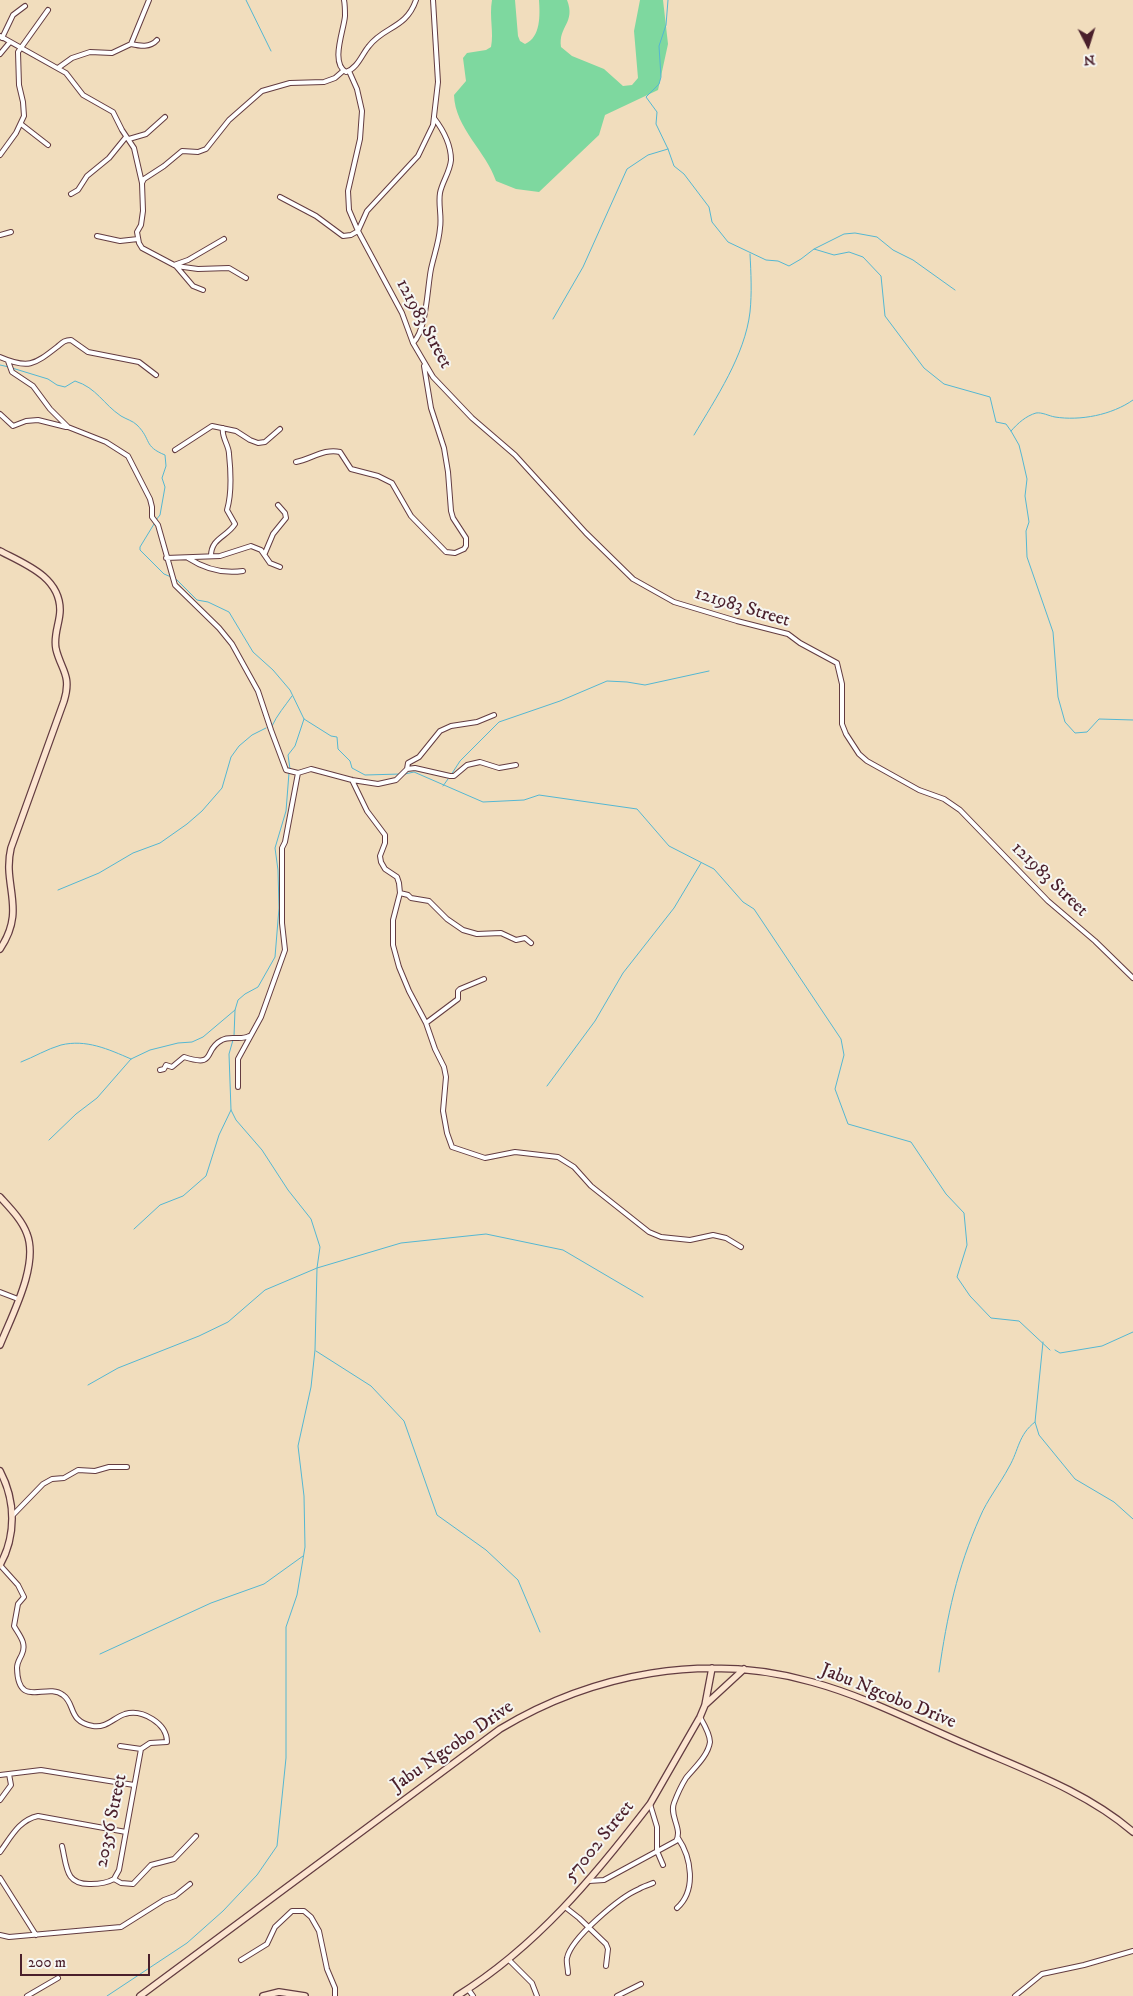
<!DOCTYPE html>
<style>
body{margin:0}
#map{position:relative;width:1133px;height:1996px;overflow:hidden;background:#f1ddbd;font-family:"IM FELL DW Pica",serif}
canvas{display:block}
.north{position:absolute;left:1063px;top:20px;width:50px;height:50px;-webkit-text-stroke:4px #f6f6f2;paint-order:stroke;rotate:175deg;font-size:14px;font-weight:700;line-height:20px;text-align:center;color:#4a1f2b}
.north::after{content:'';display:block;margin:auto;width:18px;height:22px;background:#4a1f2b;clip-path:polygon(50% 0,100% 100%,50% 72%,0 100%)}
.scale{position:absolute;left:20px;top:1954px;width:130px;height:22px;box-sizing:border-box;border:2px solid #4a1f2b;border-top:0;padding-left:6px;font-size:15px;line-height:18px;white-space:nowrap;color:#4a1f2b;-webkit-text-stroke:4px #f6f6f2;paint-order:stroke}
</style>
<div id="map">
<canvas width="1133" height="1996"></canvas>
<div class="north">N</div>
<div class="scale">200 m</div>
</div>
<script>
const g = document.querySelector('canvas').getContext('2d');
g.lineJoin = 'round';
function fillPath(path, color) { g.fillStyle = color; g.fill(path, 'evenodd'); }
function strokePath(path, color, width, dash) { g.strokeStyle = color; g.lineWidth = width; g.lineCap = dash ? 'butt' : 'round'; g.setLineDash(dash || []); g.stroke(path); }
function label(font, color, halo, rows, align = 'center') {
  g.font = font + ' "IM FELL DW Pica",serif'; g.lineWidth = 4; g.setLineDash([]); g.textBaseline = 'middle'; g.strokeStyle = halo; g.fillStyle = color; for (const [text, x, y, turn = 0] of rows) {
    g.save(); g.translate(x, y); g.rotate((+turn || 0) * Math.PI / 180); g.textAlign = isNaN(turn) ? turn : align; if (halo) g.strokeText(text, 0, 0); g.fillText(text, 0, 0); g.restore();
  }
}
const green = new Path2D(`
 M492,0H515L518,36L520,41L525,44C541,37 540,15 539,0H567C576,23 558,26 561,47L572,56L604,69L623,86L632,85L638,78L634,31L640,0H663L668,44L658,90L605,115L599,135L539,192L516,189L496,181C486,151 455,128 454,95L466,81L463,58L467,53L486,50L491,47C494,32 489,17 492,0Z`);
const stream = new Path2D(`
 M246,0L271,51
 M668,0L666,25L659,46L661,77L659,84L646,97L657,112L656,124L668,149L674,166L684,174L709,207L712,222L728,242L766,260L778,261L789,266L801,259L814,249L834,255L849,252L863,257L881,276L885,316L924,368L944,384L990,397L996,422L1006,424L1011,431L1019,445L1022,457L1027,479L1025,496L1029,522L1026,531L1027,557L1053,632L1058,697L1065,722L1075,733L1087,732L1099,719L1133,720
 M814,249L844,234L855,233L877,237L893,250L913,260L955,290
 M553,319L583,267L627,169L648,155L668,149
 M0,365L9,367
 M12,368L48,379L57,385L65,387L75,381C97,388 103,404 121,416C126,419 133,421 137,425C152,440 143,446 165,455L166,466L162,478L165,487L160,515L156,520
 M1011,431C1018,423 1026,416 1036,413C1042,412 1049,416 1055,417C1080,421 1112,415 1133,400
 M694,435C716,398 745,355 750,312C752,293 751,273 750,254
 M154,524L140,547V550L164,574L176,579L197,600L208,602L229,612L253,652L273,670L290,690L304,719L331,736L337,737L338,749L350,761L352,768L365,775L401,774
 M272,726C277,715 285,706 292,696
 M290,769L288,755L295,746L304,719
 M405,774L414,772L483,802L524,800L539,795L637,809L669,846L714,869L743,902L754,909L841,1039L844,1055L835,1089L848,1124L911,1142L946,1194L964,1213L967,1245L957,1277L970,1296L991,1318L1019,1321L1050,1350
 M451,775L460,761L499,722L560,701L607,681L627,682L645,685L709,671
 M443,786L448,779
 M58,890L99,873L133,853L160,843L187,824L202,811L222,788L231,757L239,746L252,735L266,728
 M234,1036L235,1010L238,1000L245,994L258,987L275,957L279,908L278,870L275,848L286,811L289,773
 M21,1062C34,1057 47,1049 61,1045C86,1039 108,1049 131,1059
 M547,1086L595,1021L623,973L674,908L701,863
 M49,1140L76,1114L97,1098L131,1059L150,1050L178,1043L192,1042L203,1037L235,1010
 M134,1229L160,1205L183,1196L206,1176L219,1135L231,1110
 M1043,1342L1035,1422L1039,1435L1075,1479L1114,1502L1133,1519
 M1055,1350L1060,1353L1102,1346L1133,1332
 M316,1351L371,1386L404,1421L437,1515L486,1550L518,1580L540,1632
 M88,1385L118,1368L199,1336L228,1322L265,1290L317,1268L401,1243L486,1234L563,1250L643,1297
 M100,1654L211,1603L264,1584L303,1556
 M939,1672C947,1616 957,1569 980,1517C987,1500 1000,1484 1009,1467C1019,1450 1018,1435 1035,1422
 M107,1996L187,1943L223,1911L257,1875L277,1846L286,1758V1627L297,1595L305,1547L304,1496L298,1446L311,1387L315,1350L317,1268L320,1247L311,1219L288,1190L262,1150L236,1120L231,1110L229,1054L233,1040`);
const street = new Path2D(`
 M344,0C345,5 345,11 345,16C344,30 330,63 346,72C358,68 362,54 369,46C384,26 406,29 416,0
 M0,36L66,73L83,95L113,112L122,130L134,148L142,183L143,211L141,225L137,232L139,243L142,248L176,266L193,286L203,290
 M2,38L13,15L25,6
 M131,44C140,46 150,48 157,40
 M0,54L10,42
 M58,68L72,58L90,52L112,53L131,44L149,0
 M349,71L357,89L362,111L360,139L348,191L349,210L358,231L402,313L413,343L433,377L472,418L515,455L586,533L633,579L674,602L737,621L788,634L800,643L837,663L842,684V724L846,734L859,754L867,761L919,790L944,799L960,810L1048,901L1095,941L1133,978
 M21,124L48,145
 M129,139L146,134L165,117
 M0,155L16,133L24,116L23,102L19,85L18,52L48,10
 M142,183L144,179L164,166L182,151L198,152L206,149L229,120L262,91L290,83L324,82L335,78L343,71
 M71,194L78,190L87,176L109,158L126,137
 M280,197L316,216L343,236L351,235L358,231
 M358,231L367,211L418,156L433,125L438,82L433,0
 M0,235L11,232
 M97,236L120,241L138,239
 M174,265L188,260L224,239
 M176,266L198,269L229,268L246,278
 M413,343C427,329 427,289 431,269C434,255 439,242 440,228C442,216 438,205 440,193C442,182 450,172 451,160C451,144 444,131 434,118
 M0,357C28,369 34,365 57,347C62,343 64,340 71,340L88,352L139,362L156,375
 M8,361L12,372L33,386L50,409L68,427L106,442L128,456L150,499L152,507V517L158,525L175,585L219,628L232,644L258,691L271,730L286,770L298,773
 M0,414L13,426L26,421L38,420L66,427
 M175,450L212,426L236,431L250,440L258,443L265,442L280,429
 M296,462C311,459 325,448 340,452L351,469L378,476L392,483L411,516L446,552L455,553L464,549L466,546V538L453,518L451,511L448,472L444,448L431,408L424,366
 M265,553L273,534L286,518L285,513L278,505
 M211,556C211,538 227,537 235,524L227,510C232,493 231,473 229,454C229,445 221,437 223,428
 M166,558L220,556L251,546L261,550L270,563L280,567
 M188,558C205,569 223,574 243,571
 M407,769L408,763L419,757L440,731L451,726L477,722L494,715
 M298,773L311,769L352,780L378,784L396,780L407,769L415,768L450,776H454L467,765L480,762L499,768L516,765
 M352,780L367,811L385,835V843L380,856L381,862L385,869L397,877L399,883L400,893L393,920V945L399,967L409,991L426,1023L435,1049L444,1067L446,1077L443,1111L447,1133L452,1147L485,1158L515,1152L558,1157L574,1167L591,1186L649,1232L661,1237L690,1240L713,1235L726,1238L741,1247
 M400,893L408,895L411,898L429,901L447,919L463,930L477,934L501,933L516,940L525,938L531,943
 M426,1023L458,999V991L460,989L484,979
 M160,1070L164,1069L166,1065L172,1067L184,1057C218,1068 202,1050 222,1040C231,1035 240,1041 249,1036
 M238,1087V1059L261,1017L285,950L282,923V848L285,842L298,773
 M0,1292L18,1299
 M12,1516L43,1484L52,1479L64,1478L78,1470L95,1471L109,1467H127
 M0,1565L18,1585L24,1597L18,1604L14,1626C19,1635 27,1643 22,1654C20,1659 17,1662 17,1668C18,1710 46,1682 63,1695C76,1704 67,1721 93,1726C107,1728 113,1718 125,1714C142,1709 167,1723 167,1742L150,1743L141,1749L119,1870L114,1879C107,1883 100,1884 91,1884C65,1885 67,1867 62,1846
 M120,1746L141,1749
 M0,1775L41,1770L134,1785
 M0,1800L11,1785L9,1774
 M650,1804L657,1827V1851L663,1865
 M0,1852C11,1837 19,1820 38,1816L126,1832
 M0,1878L36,1935
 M114,1879L121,1883L133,1884L151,1865L174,1859L196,1836
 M589,1881L604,1880L676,1841C683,1829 669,1816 674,1803C677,1795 681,1786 686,1778C694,1768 708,1756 710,1742C710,1734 704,1724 700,1717
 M565,1907L579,1918L606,1944L608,1949L606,1966
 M677,1908C697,1890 691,1857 678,1838
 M0,1935L9,1937L121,1927L164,1900L175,1896L190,1884
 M241,1960L267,1944L275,1927L292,1911H304L311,1917L319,1931L327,1969L335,1988V1996
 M509,1960L532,1983L537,1996
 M568,1973C568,1968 566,1962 567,1958C571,1938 620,1897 639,1889C643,1886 649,1885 653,1883
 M468,1989L473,1996
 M27,1996L58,1978
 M617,1996L641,1984
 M1015,1996L1042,1974L1084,1965L1133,1951`);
const secondary = new Path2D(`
 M0,551C25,564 60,577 60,610C60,623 53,635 56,649C61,670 72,675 64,701L11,848C2,886 27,909 0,949
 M0,1197C10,1208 22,1220 27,1234C39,1265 12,1315 0,1345
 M0,1471C16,1501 16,1536 0,1565
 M705,1705L744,1669
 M140,1996L500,1729C593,1673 706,1652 812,1682C867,1697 918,1724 970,1746C1025,1770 1087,1792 1133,1832
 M263,1996L279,1992L305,1996
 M457,1996C536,1947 594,1877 650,1804L700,1717L705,1705L712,1668`);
const streetNames = [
 ["121983 Street",423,324,62],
 ["121983 Street",742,608,17],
 ["121983 Street",1049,880,44],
 ["Jabu Ngcobo Drive",888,1697,22],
 ["Jabu Ngcobo Drive",453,1747,-35],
 ["20356 Street",112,1821,-78],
 ["57002 Street",600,1842,-51]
];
fillPath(green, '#7ed89f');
strokePath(stream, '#54b7d2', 1);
strokePath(street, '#633c41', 6);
strokePath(secondary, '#633c41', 8);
strokePath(street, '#fff', 4);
strokePath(secondary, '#fce5d0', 5.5);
label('19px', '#4a1f2b', '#f6f6f2', streetNames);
</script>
